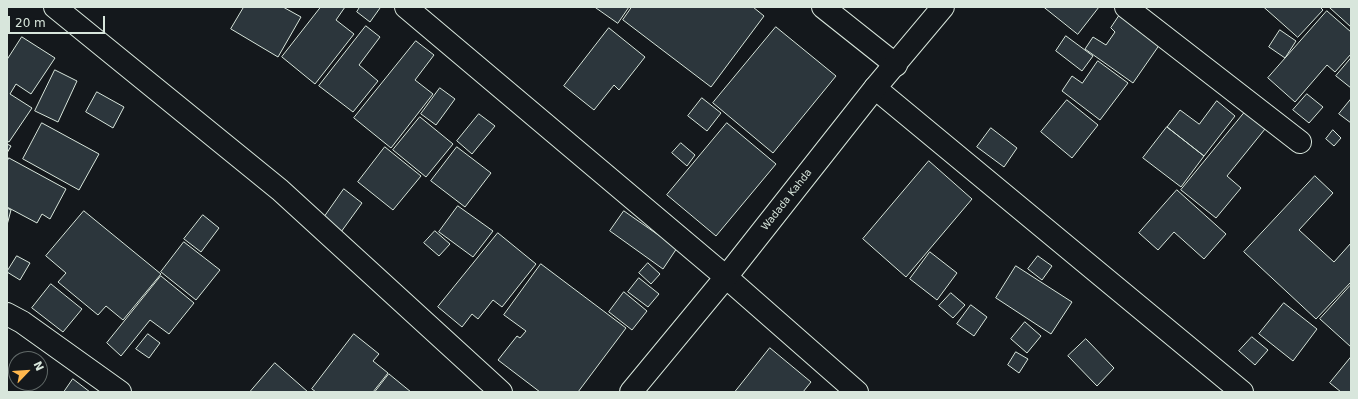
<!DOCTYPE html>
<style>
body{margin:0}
#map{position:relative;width:1358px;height:399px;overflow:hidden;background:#14181c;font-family:"DejaVu Sans",sans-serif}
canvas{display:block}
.frame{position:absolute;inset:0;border:8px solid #d8e6dc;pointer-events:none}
.north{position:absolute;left:8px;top:351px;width:40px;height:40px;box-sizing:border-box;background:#14181c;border:1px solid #626a69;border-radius:50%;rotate:65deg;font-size:11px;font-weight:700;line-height:16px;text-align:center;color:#d8e6dc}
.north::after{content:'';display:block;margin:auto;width:14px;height:18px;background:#ffb74d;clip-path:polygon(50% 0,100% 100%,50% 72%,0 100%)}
.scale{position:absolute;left:8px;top:16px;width:97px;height:18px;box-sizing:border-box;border:2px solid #d8e6dc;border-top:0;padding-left:5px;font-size:12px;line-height:14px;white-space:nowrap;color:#d8e6dc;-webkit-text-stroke:3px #14181c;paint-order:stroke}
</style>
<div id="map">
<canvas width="1358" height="399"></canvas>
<div class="frame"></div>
<div class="north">N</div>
<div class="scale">20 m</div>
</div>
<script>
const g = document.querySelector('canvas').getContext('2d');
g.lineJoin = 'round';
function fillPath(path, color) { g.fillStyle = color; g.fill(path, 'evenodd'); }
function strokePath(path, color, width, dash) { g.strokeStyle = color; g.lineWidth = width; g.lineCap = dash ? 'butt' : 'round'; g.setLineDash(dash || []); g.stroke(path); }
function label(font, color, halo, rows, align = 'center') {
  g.font = font + ' "DejaVu Sans",sans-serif'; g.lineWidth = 3; g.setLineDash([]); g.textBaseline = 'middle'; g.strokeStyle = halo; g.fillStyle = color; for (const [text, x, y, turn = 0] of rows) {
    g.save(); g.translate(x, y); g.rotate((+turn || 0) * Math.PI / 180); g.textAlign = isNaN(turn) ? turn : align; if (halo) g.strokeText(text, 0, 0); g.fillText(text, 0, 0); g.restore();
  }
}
const building = new Path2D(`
 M244,7H283L301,17L278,57L231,29Z
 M321,7H345L336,20L354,34L315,84L282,57Z
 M360,7H379L380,8L370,22L357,12Z
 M595,7H629L618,23Z
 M632,7H753L764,16L711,87L623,20Z
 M1044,7H1099L1078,34Z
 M1264,7H1320L1323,10L1298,37Z
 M1331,7H1351V27L1330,8Z
 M1327,11L1351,32V54L1335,72L1327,65L1295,102L1268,78Z
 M1119,16L1160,44L1133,83L1085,49L1093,37L1106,45L1115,32L1111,28Z
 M366,26L380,37L359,65L378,81L353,112L319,86Z
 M776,27L836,76L773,153L713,103Z
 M609,28L645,57L619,90L614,85L594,110L564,86Z
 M1280,30L1296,41L1285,58L1269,47Z
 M1066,36L1093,56L1082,71L1056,51Z
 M22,37L55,58L31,94L16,84L10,94L32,108L9,142L7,141V60Z
 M416,41L434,55L415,80L433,94L391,148L354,118Z
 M1351,58V88L1336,76Z
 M1098,61L1128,83L1100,120L1062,91L1072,76L1082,83Z
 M55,70L77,81L58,122L35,111Z
 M440,88L455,99L436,125L421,114Z
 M97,92L124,107L113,128L86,112Z
 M1307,94L1323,107L1309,123L1293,110Z
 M702,98L721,113L707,131L688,116Z
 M1351,99V123L1339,114Z
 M1067,100L1098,125L1072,158L1041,132Z
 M1217,101L1235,116L1204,156L1167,127L1180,110L1199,124Z
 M1245,112L1265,129L1227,176L1241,188L1216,218L1181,190Z
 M479,114L495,126L472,154L457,141Z
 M420,117L453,144L426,177L393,150Z
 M42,123L99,154L79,190L23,159Z
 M727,123L776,164L716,236L667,195Z
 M1167,127L1204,156L1181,187L1143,158Z
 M991,128L1017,148L1004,167L977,147Z
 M1333,130L1341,138L1334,146L1326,139Z
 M681,143L695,155L687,166L672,153Z
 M7,144L11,146L7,153Z
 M385,147L421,176L393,210L358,182Z
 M457,147L491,173L465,207L431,181Z
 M9,158L66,189L50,219L42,214L37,223L7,207V162Z
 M929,161L972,199L906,277L863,239Z
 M1315,176L1333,193L1299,230L1334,262L1351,243V282L1316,319L1244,252Z
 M344,189L362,203L341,232L323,219Z
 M1177,190L1226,234L1204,259L1174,232L1158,250L1139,233Z
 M458,206L493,231L473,257L439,232Z
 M7,208L11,210L7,225Z
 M84,211L161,274L123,320L106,306L98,315L58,282L66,273L46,256Z
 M624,211L677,248L663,269L610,231Z
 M203,215L219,228L201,252L184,239Z
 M435,231L450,244L439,256L424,243Z
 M498,233L536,264L502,307L493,300L478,319L472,314L462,327L438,307Z
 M184,242L220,270L196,300L161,272Z
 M930,252L957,273L937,300L910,279Z
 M17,256L30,263L20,280L7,272Z
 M1038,256L1052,266L1042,280L1028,269Z
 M648,263L660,274L651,284L639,273Z
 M541,264L626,328L578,392H540L498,360L517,336L520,338L526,331L504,315Z
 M1016,266L1072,302L1051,334L996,298Z
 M161,276L194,303L169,334L150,320L121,356L107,343Z
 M639,278L659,294L648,307L628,292Z
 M51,284L82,309L63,332L32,308Z
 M1350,286L1351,287V347L1320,319Z
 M624,292L647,311L632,330L609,312Z
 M951,293L965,305L953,318L939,306Z
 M1284,303L1317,329L1293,361L1259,334Z
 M971,305L987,317L974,336L957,324Z
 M1025,322L1041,336L1027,353L1011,339Z
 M148,334L160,343L149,358L136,349Z
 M354,334L379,354L373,361L388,373L373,392H316L312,389Z
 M1252,337L1268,350L1255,365L1239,351Z
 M1086,339L1114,368L1097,386L1068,356Z
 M770,348L811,382L803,392H735Z
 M1016,352L1028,359L1019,373L1008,365Z
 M1351,357V392H1341L1330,383Z
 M275,363L308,392H250Z
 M389,374L411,392H375Z
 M73,379L90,392H64Z`);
const street = new Path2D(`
 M55,7L280,190L501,392
 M406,7L726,277L857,392
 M823,7L896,65
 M1126,7L1300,142
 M875,88L1242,392
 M7,314L22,322L120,392`);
const secondary = new Path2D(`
 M631,392L726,277L875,88L943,7`);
const streetNames = [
 ["Wadada Kahda",787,200,-52]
];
fillPath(building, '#2c363c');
strokePath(building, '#d8e6dc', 1);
strokePath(street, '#d8e6dc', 24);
strokePath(secondary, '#d8e6dc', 24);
strokePath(street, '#14181c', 22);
strokePath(secondary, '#14181c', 22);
label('10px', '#d8e6dc', '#14181c', streetNames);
</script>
